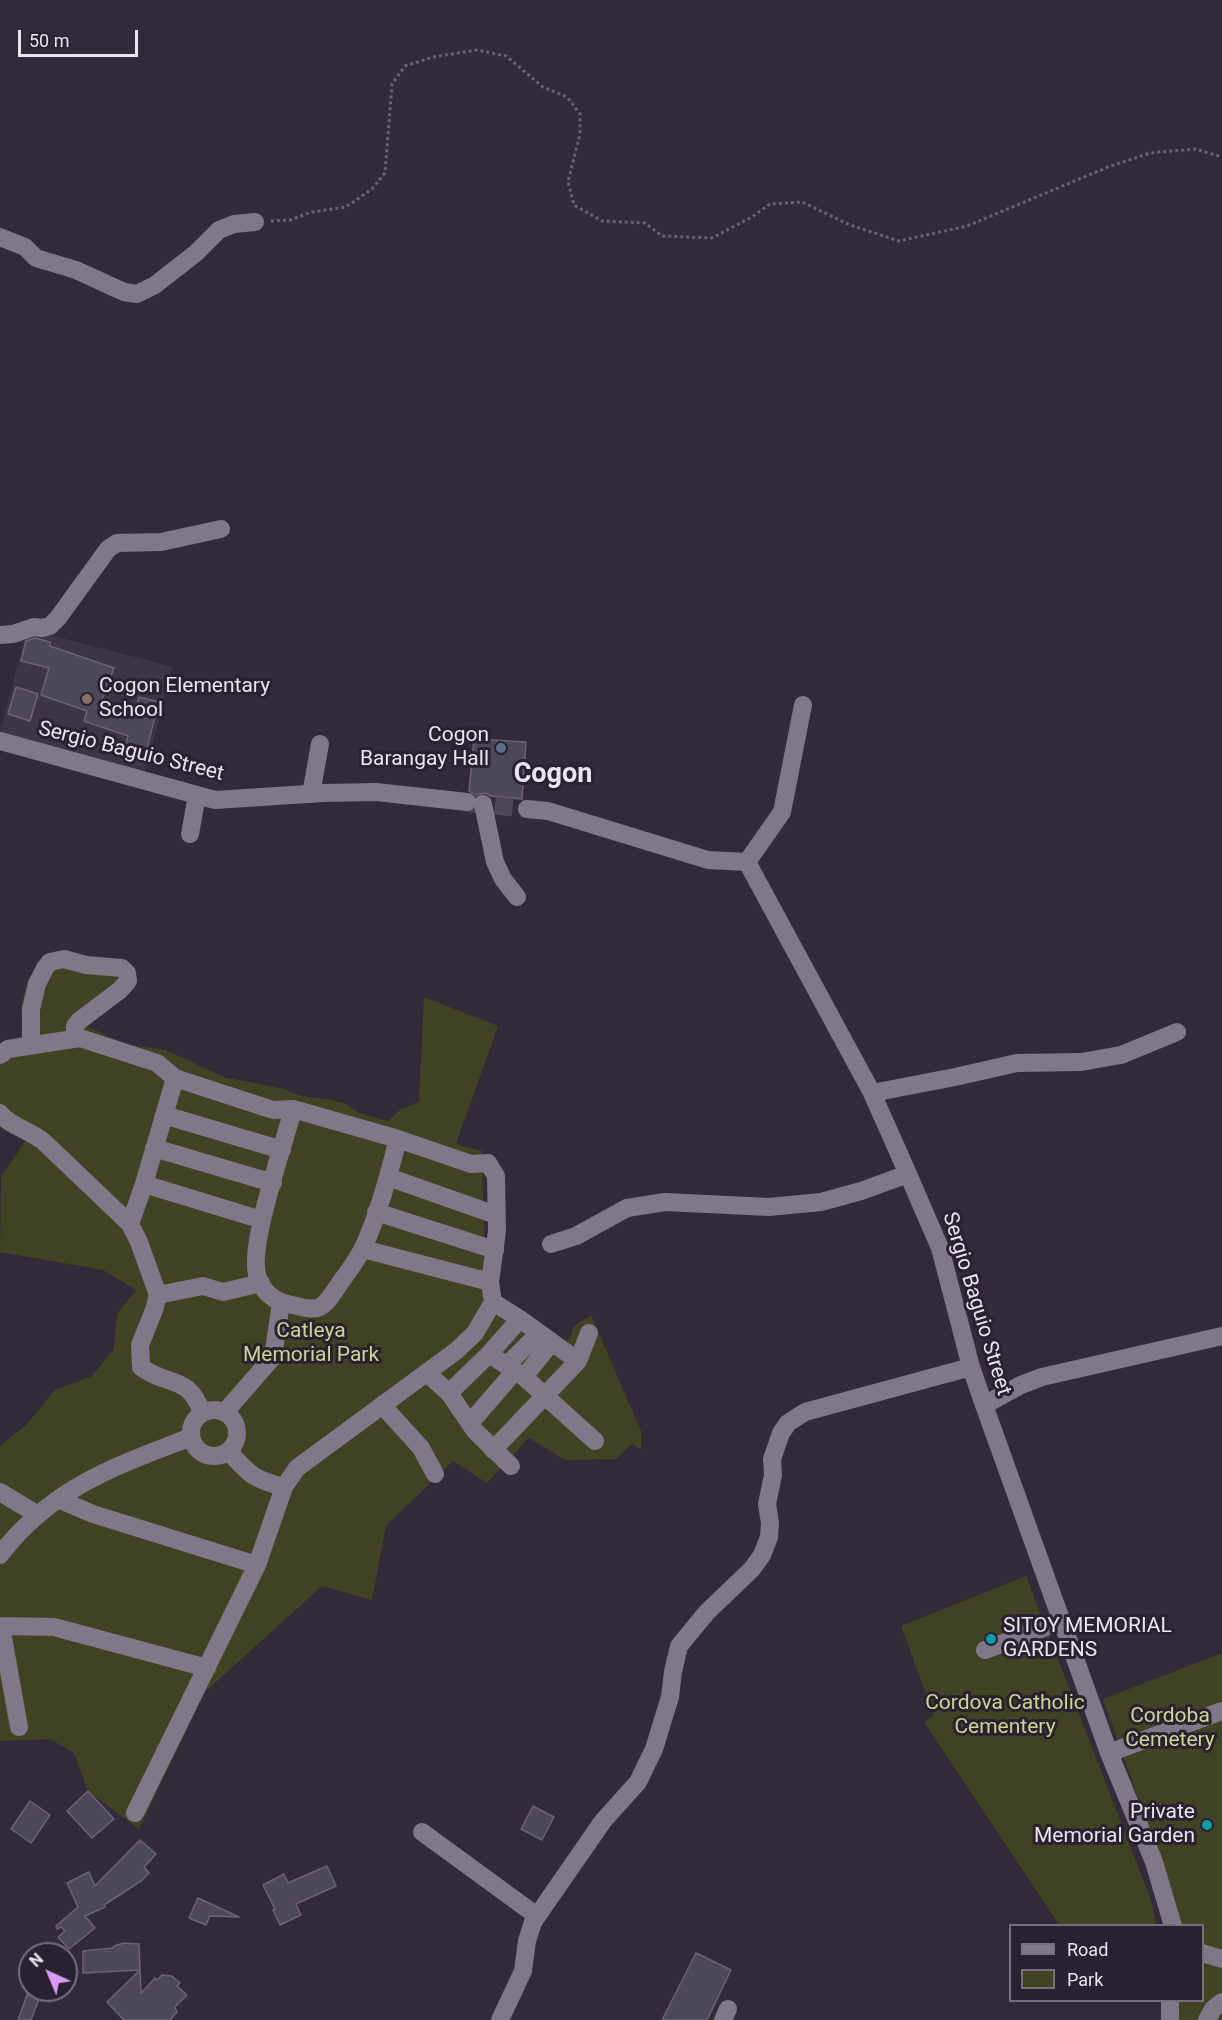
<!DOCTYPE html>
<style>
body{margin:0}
#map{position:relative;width:1222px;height:2020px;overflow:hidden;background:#322a39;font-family:Roboto,sans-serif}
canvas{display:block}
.legend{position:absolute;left:1009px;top:1924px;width:195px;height:78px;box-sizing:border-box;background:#28212f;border:2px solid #756f7b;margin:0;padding:8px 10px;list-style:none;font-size:18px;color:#e9e4ee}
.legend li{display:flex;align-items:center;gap:12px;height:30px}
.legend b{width:30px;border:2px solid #756f7b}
.north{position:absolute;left:18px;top:1942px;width:60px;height:60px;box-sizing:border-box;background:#28212f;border:2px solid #756f7b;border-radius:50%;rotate:316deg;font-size:16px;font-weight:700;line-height:24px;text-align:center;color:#e9e4ee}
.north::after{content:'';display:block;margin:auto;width:21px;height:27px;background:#d99af7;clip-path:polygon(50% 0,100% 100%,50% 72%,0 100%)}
.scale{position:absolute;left:18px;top:30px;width:120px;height:27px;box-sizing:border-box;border:3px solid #e9e4ee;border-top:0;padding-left:8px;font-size:18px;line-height:21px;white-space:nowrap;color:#e9e4ee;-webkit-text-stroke:4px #28212f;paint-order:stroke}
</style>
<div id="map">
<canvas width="1222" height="2020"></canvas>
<ul class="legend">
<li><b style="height:8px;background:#807788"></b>Road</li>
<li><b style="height:16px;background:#3f4223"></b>Park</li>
</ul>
<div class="north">N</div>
<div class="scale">50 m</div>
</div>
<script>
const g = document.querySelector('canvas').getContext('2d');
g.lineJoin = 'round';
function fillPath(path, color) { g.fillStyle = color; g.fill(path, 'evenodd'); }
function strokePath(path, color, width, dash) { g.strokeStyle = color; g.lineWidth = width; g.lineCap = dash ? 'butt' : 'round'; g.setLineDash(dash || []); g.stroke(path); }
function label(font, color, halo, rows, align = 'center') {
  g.font = font + ' Roboto,sans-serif'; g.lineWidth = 6; g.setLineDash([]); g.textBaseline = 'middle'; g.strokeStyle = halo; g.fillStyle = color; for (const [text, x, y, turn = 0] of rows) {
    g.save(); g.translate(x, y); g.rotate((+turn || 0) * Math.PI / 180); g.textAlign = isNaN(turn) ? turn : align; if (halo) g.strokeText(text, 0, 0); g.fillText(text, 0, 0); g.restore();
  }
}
const education = new Path2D(`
 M27,629L173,667L144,776L0,739V732Z`);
const green = new Path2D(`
 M68,950L87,958L130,970L83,1025L129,1045L166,1050L224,1077L285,1089C300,1099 323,1097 340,1102C346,1103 351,1108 356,1111C366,1116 378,1118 388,1121L401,1109L419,1102L424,997L498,1026L456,1144L482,1151L486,1288L562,1346L570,1338L573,1327L591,1315L641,1431V1449L632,1444L616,1459L565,1460L529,1438L487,1483L453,1461L386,1526L372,1600L322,1586L205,1692L139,1829L88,1791L74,1753L50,1739L0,1741V1446L27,1424L55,1390L92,1376L114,1349L117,1314L136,1290L103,1270L0,1252L1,1177L26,1140L0,1128V1045L23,1035L21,1008L27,982L34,970L47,956Z
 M1026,1576L1152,1903L1156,1925H1059L924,1722L934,1715L901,1626Z
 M1222,1653V2020H1178V2001L1202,2000V1926L1179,1925L1150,1832L1103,1699Z`);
const building = new Path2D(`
 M35,638L50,642V646L114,668L102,700L135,711L139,697L159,702L143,763L122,757L128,736L84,721L87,711L41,695L49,668L21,661L26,641Z
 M16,687L38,694L30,721L8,714Z
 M474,739L526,742L522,799L491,796L486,793L475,795L469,791Z
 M88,1791L114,1819L92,1838L67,1811Z
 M30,1801L50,1815L31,1843L11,1829Z
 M533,1806L554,1817L542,1840L521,1829Z
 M140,1840L156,1854L144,1867L149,1873L141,1881L104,1905L105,1907L85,1916L95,1928L69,1949L58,1937L65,1931L61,1927L57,1929L56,1926L78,1907L67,1883L89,1872L95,1886Z
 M327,1866L336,1886L296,1904L301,1915L280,1925L273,1910L275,1909L263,1885L284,1874L288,1883Z
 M198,1898L239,1917L210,1916L206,1925L189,1918Z
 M124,1943L139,1944L140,1970L83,1973V1951L113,1948L114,1946Z
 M696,1953L731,1970L707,2020H662Z
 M140,1970L141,1993L155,1978L157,1980L162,1975L172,1976L180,1983L177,1986L187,1995L175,2007L177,2012L170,2020H124L107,2002Z
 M28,1992L40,1996L31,2020H18Z`);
const minorTunnel = new Path2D(`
 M468,803L527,809`);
const path = new Path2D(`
 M271,221L290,220L312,212L346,207L372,189L385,173L392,84L405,66L433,57L477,50L506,56L543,87L567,97L580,114V134L568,182L574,205L602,221L645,223L662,236L712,238L752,217L770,204L802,202L850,225L899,241L967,226L1108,167L1150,153L1195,149L1222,157`);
const minor = new Path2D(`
 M0,237L25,247L36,258L76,270L124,292L137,294L155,285L196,253L219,230L234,224L255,222
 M0,635L13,634L34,627L42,628L50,626L58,618L108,549L117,543L161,542L221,529
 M0,741L215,800L323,793L376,792L467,802
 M311,794L320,744
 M483,804L495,862L503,879L517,897
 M527,809L548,811L708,860L747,862
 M190,834L197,795
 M747,862L872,1093L908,1174L940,1248L971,1367L984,1405L1109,1753L1154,1862L1173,1926
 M747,862L782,812L803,705
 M31,1045V1009L37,984L45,968L50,962L64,959L86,965L122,968L127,973L128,981L120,990L79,1021L75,1026V1038
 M0,1055L8,1049L80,1038L157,1063L175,1078L273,1110L293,1109L398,1139L471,1164L488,1163L496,1176L497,1231L490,1282L493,1302L475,1333L456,1351L297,1468L284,1487L257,1565L135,1813
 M872,1093L955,1077L1017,1063L1081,1062L1121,1055L1177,1032
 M293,1109C284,1145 249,1243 257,1274C260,1289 274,1302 288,1304C298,1306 311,1311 320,1307C328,1303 335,1290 340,1283C348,1272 357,1260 363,1248C378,1216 389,1174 398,1139
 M0,1113C8,1125 31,1131 44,1142L130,1224L139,1242L158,1295L154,1310L140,1345L141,1367C167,1387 189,1374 202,1413
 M164,1115L282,1150
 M154,1148L273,1183
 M388,1177L496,1215
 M144,1184L262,1220
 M376,1212L495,1250
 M130,1224L144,1184L175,1078
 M551,1244L576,1236L627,1208L665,1202L769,1207L821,1202L861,1191L908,1174
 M363,1249L490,1282
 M158,1295L203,1286L223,1292L261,1283
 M493,1302L520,1319L578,1361
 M489,1354L524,1377L595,1441
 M507,1365L539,1333
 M428,1374L449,1393L475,1431L511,1466
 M524,1377L551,1343
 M449,1393L489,1354L520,1319
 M382,1405L421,1448L435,1474
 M984,1405L1021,1385L1042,1377L1222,1336
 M191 1433a23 23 0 1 1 46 0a23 23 0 1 1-46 0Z
 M225,1412L273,1357L281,1303
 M470,1423L514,1372
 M493,1450L578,1361L589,1333
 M228,1451C250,1475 253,1479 284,1487
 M0,1492L38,1515
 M58,1499L93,1514L257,1565
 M0,1555C52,1487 116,1466 191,1437
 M0,1626L54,1627L207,1668
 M1,1626L19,1727
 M985,1650L1061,1621
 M1109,1753L1222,1711
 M422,1832L537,1916
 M1202,1953L1222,1959
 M500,2020L523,1971L527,1941L533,1922L603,1821L638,1782L654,1749L670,1697L673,1672L679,1646L707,1612L752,1569L762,1555L769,1537L770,1523L767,1504L773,1475L772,1459L781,1433L788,1423L805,1412L971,1367
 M723,2020L728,2009
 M1170,2020V2000
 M1207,2020L1213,2009L1222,2002`);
const markers = [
 [87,699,6,"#8d6e63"],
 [501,748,6,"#5c6f8a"],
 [991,1639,6,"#0f9aa8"],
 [1207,1825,6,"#0f9aa8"]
];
const poiNames = [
 ["Cogon Elementary",99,687],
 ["School",99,711],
 ["Cogon",489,736,"right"],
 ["Barangay Hall",489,760,"right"],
 ["SITOY MEMORIAL",1003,1627],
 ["GARDENS",1003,1651],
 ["Private",1195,1813,"right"],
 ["Memorial Garden",1195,1837,"right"]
];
const streetNames = [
 ["Sergio Baguio Street",131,752,14],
 ["Sergio Baguio Street",976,1304,73]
];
const parkNames = [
 ["Catleya",311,1332],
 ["Memorial Park",311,1356],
 ["Cordova Catholic",1005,1704],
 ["Cementery",1005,1728],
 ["Cordoba",1170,1717],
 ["Cemetery",1170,1741]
];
const districtNames = [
 ["Cogon",553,775]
];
fillPath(education, '#3e3544');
fillPath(green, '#3f4223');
fillPath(building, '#4d4859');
strokePath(building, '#686375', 1.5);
strokePath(minorTunnel, '#4d4654', 18, [18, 9]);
strokePath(path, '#696270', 3, [3, 3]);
strokePath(minor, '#807788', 18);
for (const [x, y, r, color] of markers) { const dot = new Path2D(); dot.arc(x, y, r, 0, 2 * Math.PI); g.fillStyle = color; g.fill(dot); strokePath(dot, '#28212f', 2); }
label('21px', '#e9e4ee', '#28212f', poiNames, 'left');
label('21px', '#e9e4ee', '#28212f', streetNames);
label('21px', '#cdd494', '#28212f', parkNames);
label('bold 27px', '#e9e4ee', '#28212f', districtNames);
</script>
